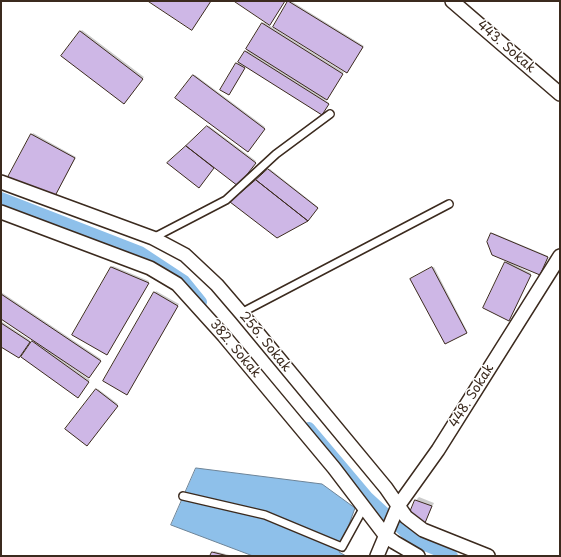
<!DOCTYPE html>
<style>
body{margin:0}
#map{position:relative;width:561px;height:557px;overflow:hidden;background:#fff;font-family:"Playpen Sans",sans-serif}
canvas{display:block}
.frame{position:absolute;inset:0;border:2px solid #3b2a1e;pointer-events:none}
</style>
<div id="map">
<canvas width="561" height="557"></canvas>
<div class="frame"></div>
</div>
<script>
const g = document.querySelector('canvas').getContext('2d');
g.lineJoin = 'round';
function fillPath(path, color) { g.fillStyle = color; g.fill(path, 'evenodd'); }
function strokePath(path, color, width, dash) { g.strokeStyle = color; g.lineWidth = width; g.lineCap = dash ? 'butt' : 'round'; g.setLineDash(dash || []); g.stroke(path); }
function label(font, color, halo, rows, align = 'center') {
  g.font = font + ' "Playpen Sans",sans-serif'; g.lineWidth = 3; g.setLineDash([]); g.textBaseline = 'middle'; g.strokeStyle = halo; g.fillStyle = color; for (const [text, x, y, turn = 0] of rows) {
    g.save(); g.translate(x, y); g.rotate((+turn || 0) * Math.PI / 180); g.textAlign = isNaN(turn) ? turn : align; if (halo) g.strokeText(text, 0, 0); g.fillText(text, 0, 0); g.restore();
  }
}
const water = new Path2D(`
 M196,468L322,484L355,508L339,552L346,556H253L171,525Z`);
const shadow = new Path2D(`
 M291,1L364,46L348,70L274,26Z
 M264,22L344,72L325,100L329,103L323,113L246,66L230,93L237,64L248,49Z
 M82,30L144,77L125,102L62,56Z
 M195,75L265,127L249,150L193,76Z
 M209,126L256,161L239,183L214,167L200,185L168,163Z
 M33,133L76,157L56,194L9,177Z
 M270,169L318,207L309,219L231,201Z
 M493,233L548,256L540,274L513,263V264L531,273L510,318L506,263L508,261L492,234Z
 M113,266L149,281L108,353L111,267Z
 M434,267L467,331L466,332L413,278Z
 M156,291L179,304L128,392L104,380Z
 M1,292L101,359L90,375L64,360L63,361L90,380L79,395L33,342L35,340L1,318Z
 M1,321L30,340L20,356L1,345Z
 M98,389L118,404L87,445L97,390Z
 M419,497L434,503L425,522L416,500Z
 M214,551L233,556H212Z`);
const canal = new Path2D(`
 M1,198L140,252L184,281L201,302
 M309,428L368,498L415,541L452,556`);
const building = new Path2D(`
 M148,1H211L192,30Z
 M234,1H285L270,25Z
 M288,1L363,47L347,73L273,27Z
 M262,23L343,74L327,100L246,49Z
 M80,31L143,79L124,104L61,56Z
 M245,51L329,104L322,115L238,62Z
 M236,63L245,68L229,95L220,90Z
 M193,75L265,129L248,152L175,98Z
 M207,126L256,163L238,186L186,146Z
 M31,134L75,158L55,196L8,177Z
 M186,146L214,168L199,188L167,163Z
 M268,169L318,208L308,221L256,180Z
 M256,180L308,221L277,238L230,202Z
 M491,233L548,257L540,275L492,255L487,242Z
 M505,262L531,275L509,321L483,308Z
 M111,267L149,283L107,355L72,335Z
 M432,267L467,333L445,344L410,279Z
 M154,292L178,306L127,395L103,381Z
 M1,294L101,361L89,378L1,319Z
 M1,323L30,342L19,358L1,347Z
 M32,341L89,382L78,398L21,357Z
 M96,389L118,406L87,446L65,429Z
 M415,500L432,506L425,523L408,517Z
 M212,552L228,556H210Z`);
const lane = new Path2D(`
 M153,238L226,200L276,154L330,114
 M241,313L449,204
 M183,496L265,515L342,547L364,507`);
const street = new Path2D(`
 M452,1L560,94
 M1,182L153,238L185,255L217,285L241,313L386,488L406,517L423,530L488,556
 M1,212L150,268L177,284L224,336L334,468L385,535L394,542L418,556
 M377,556L398,506L438,450L560,256`);
const streetNames = [
 ["443. Sokak",506,47,41],
 ["256. Sokak",265,342,51],
 ["382. Sokak",235,349,50],
 ["448. Sokak",472,396,-58]
];
fillPath(water, '#8ec0ea');
strokePath(water, '#6d8498', 1);
fillPath(shadow, '#0003');
strokePath(canal, '#8ec0ea', 12);
fillPath(building, '#ceb7e6');
strokePath(building, '#3b2a1e', 1);
strokePath(lane, '#3b2a1e', 10);
strokePath(street, '#3b2a1e', 16);
strokePath(lane, '#fff', 7);
strokePath(street, '#fff', 13);
label('13px', '#3b2a1e', '#fff', streetNames);
</script>
